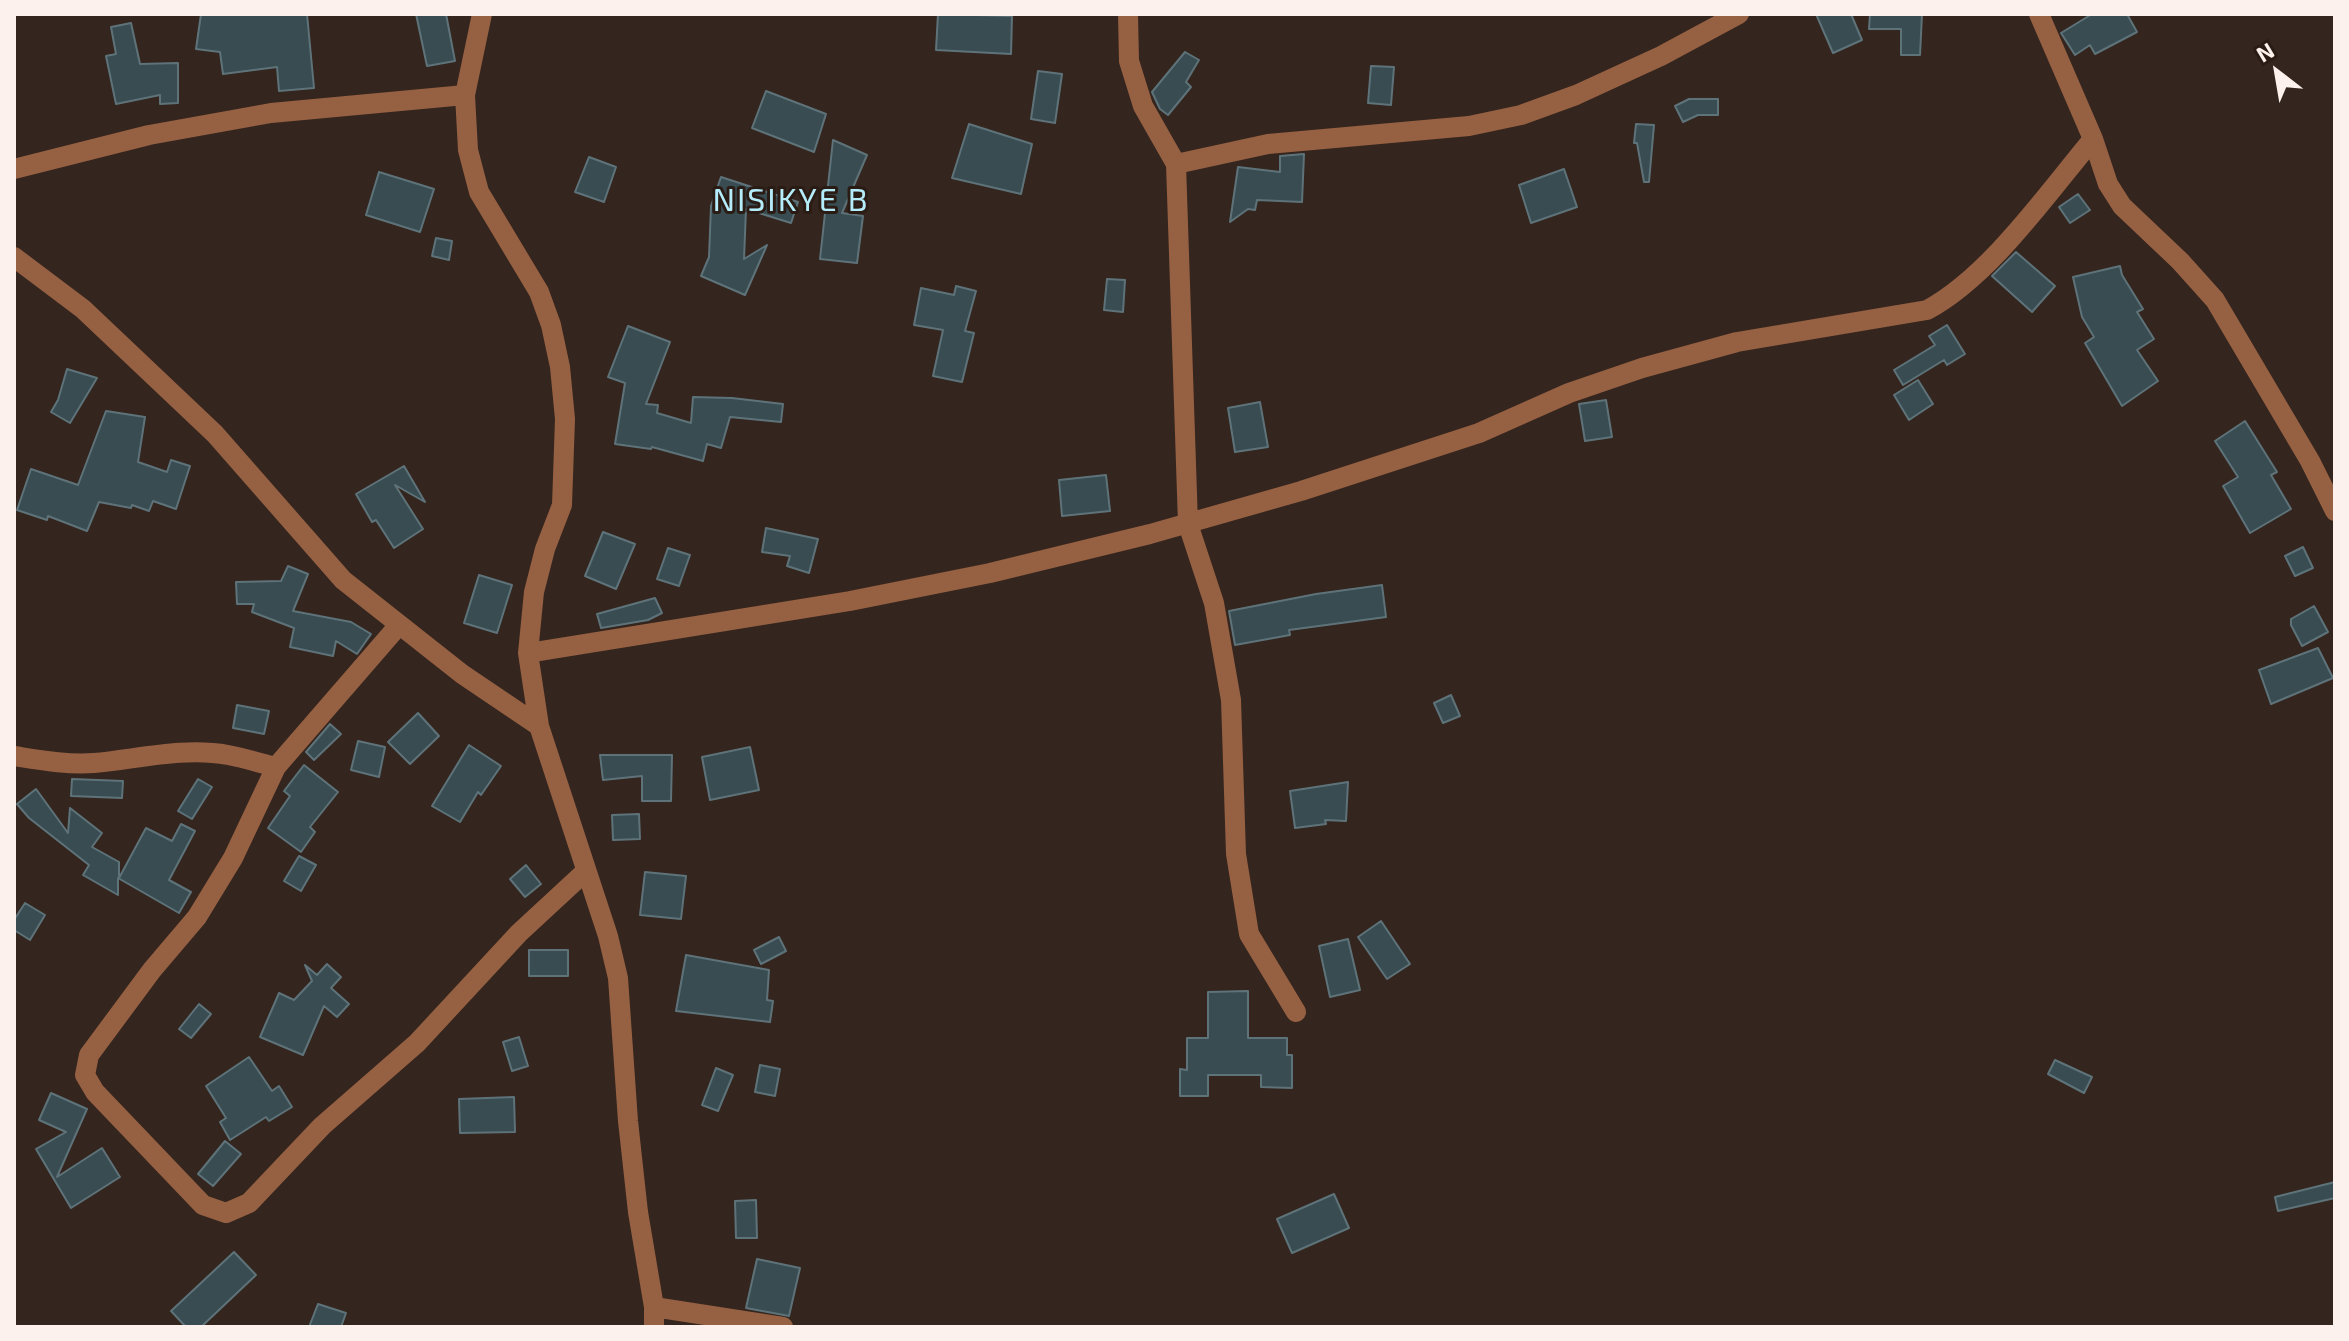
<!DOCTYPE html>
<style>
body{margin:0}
#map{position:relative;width:2349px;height:1341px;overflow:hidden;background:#34251e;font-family:"Exo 2",sans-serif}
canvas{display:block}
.frame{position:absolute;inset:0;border:16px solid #fcf1ec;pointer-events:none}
.north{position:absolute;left:2237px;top:32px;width:80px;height:80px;-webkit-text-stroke:6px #2a1c15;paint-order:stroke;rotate:329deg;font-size:22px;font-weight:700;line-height:32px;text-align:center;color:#fcf1ec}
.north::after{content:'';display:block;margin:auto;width:28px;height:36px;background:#fcf1ec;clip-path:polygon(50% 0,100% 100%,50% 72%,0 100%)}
</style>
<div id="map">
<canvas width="2349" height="1341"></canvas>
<div class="frame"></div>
<div class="north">N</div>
</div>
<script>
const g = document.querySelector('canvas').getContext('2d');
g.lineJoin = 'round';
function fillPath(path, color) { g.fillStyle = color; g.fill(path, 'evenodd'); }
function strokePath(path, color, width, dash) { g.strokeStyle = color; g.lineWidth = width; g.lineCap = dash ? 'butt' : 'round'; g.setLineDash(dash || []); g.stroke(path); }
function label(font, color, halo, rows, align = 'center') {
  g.font = font + ' "Exo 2",sans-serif'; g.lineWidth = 6; g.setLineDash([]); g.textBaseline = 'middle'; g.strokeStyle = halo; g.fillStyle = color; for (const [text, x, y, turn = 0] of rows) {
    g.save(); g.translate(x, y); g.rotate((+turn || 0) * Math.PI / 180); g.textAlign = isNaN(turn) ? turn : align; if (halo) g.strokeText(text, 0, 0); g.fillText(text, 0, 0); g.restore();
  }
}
const building = new Path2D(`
 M201,14H307L314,88L279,91L277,67L223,74L220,52L196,49Z
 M416,14H446L455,61L427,66Z
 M938,14L1012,16L1011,54L936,50Z
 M1816,14H1851L1862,40L1833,53Z
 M1870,14H1922L1920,55H1901V29H1869Z
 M2092,14H2127L2137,32L2095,54L2090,45L2075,55L2061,33Z
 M131,23L140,64L178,63V103L160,104V95L116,104L106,56L116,54L111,27Z
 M1185,52L1199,60L1186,82L1191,87L1168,115L1160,109L1152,92Z
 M1371,66L1394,67L1391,105L1368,103Z
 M1038,71L1062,74L1055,123L1031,119Z
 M766,91L826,114L814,152L752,128Z
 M1689,99H1718V115H1698L1683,122L1675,106Z
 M969,124L1032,144L1021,194L952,178Z
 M1636,124L1654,125L1649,182H1644L1637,143H1634Z
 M833,140L867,155L842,213L863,216L857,263L820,259Z
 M1304,154L1302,202L1257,200L1255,210L1248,209L1230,222L1238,167L1280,172V156Z
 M589,157L616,167L604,202L575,192Z
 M1564,169L1577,207L1531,223L1519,185Z
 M379,172L434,189L420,232L366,215Z
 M721,177L798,202L791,223L746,209L744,259L767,245L745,295L701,276L709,257L711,206Z
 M2078,194L2090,210L2070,223L2059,207Z
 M436,238L452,241L449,260L432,256Z
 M2016,252L2055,286L2032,312L1992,276Z
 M2120,266L2122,275L2143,309L2137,312L2154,339L2137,350L2158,381L2122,406L2085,343L2094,337L2082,317L2073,277Z
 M1107,279L1125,280L1123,312L1104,310Z
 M956,286L976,291L965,331L974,333L962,382L933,376L943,330L914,325L921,288L954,295Z
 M1947,325L1965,354L1947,365L1944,360L1903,385L1894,370L1935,345L1929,336Z
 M628,326L670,342L646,404L658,405L657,413L691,423L693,397L732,398L783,404L781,422L730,417L721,448L707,444L703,461L652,447L651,449L615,444L625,383L608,377Z
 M67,369L97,378L70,423L51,412L58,400Z
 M1918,380L1933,404L1909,420L1894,395Z
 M1606,400L1612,437L1585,441L1579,404Z
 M1260,402L1268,447L1235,452L1228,408Z
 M106,411L145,417L138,462L167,472L171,460L190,466L176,509L153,501L149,511L132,505L131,508L99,502L87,531L48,516L47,520L17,510L31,469L78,485Z
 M2245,421L2277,472L2271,475L2291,509L2250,533L2223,486L2238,477L2215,441Z
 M404,466L425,502L395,485L423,529L394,548L376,520L372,522L356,494Z
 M1106,475L1110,511L1062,516L1059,480Z
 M766,528L818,539L809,573L787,566L790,556L762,552Z
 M603,532L635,544L616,589L585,576Z
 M2303,547L2313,568L2295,576L2285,556Z
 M668,548L690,555L679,586L657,579Z
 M288,566L308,574L293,611L351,622L371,634L357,654L336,641L333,656L290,647L294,628L252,612L254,604H237L236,582L281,581Z
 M479,575L512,585L497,633L464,623Z
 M1382,585L1386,617L1289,630L1290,635L1235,645L1229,611L1316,594Z
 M655,598L662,613L648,620L601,628L597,614Z
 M2314,606L2328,632L2302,646L2291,625V619Z
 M2318,648L2333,678L2271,704L2259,670Z
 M1451,695L1460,716L1443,723L1434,703Z
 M237,705L269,711L264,734L233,728Z
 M418,713L439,736L410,764L388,742Z
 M330,724L341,734L314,760L306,752Z
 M358,741L385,747L379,777L351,770Z
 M469,745L501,766L481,795L478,792L460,822L432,806Z
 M750,747L759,790L710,800L702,757Z
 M600,755H672L671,801H642V776L603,780Z
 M304,765L338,792L310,827L315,832L301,852L268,828L290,796L284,791Z
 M72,779L123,781L122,798L71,796Z
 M198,779L212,787L192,819L178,811Z
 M1348,782L1346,821L1325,820L1326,824L1295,828L1290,791Z
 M36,789L68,833L70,808L102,833L92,847L119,862V878L146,828L172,841L181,824L195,831L169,880L191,892L179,913L118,878V895L83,875L89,865L29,818L17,804Z
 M639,814L640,839L613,840L612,815Z
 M299,856L316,865L301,891L284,881Z
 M526,865L541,884L525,897L510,879Z
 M645,872L686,876L681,919L640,915Z
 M25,903L45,915L30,940L14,930V920Z
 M1381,921L1410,964L1387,979L1358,937Z
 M779,937L786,951L761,964L754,950Z
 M1348,939L1360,990L1330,997L1319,946Z
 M529,950H568V976H529Z
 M686,955L769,970L767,1000L773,1001L770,1022L676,1011Z
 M327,964L341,977L331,988L349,1004L337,1017L324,1006L303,1055L260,1037L279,993L294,1000L312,981L305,965L317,975Z
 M1248,991V1038H1287V1055H1292V1088L1261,1087V1075H1208V1096H1180V1069L1187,1070V1038H1208V992Z
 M199,1004L211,1014L191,1038L179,1029Z
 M519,1037L528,1066L512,1071L503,1042Z
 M249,1057L272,1091L279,1086L292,1107L269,1121L266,1117L230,1140L220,1122L226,1118L206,1086Z
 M2055,1060L2092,1077L2084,1093L2048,1074Z
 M760,1065L780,1069L775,1096L755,1092Z
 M716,1068L733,1075L718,1111L702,1105Z
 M51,1093L87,1109L57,1177L102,1148L120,1177L71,1208L36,1149L66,1132L39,1120Z
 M514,1097L515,1132L460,1133L459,1099Z
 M225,1141L241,1154L213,1186L198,1174Z
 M2335,1182V1198L2278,1211L2275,1197Z
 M1334,1194L1349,1228L1292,1253L1277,1219Z
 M756,1200L757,1238H736L735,1201Z
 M234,1252L256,1275L201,1327H186L171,1311Z
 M757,1259L800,1268L789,1316L746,1308Z
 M318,1304L346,1313L341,1327H309Z`);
const minor = new Path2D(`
 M482,14L465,95L468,150L479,192L539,292L551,325L560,367L565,419L562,505L545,549L534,592L528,653L539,726L608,936L618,978L628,1121L638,1212L654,1307V1327
 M1128,14L1129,61L1143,106L1176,164L1268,144L1469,126L1521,115L1576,95L1661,56L1739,14
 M2039,14L2093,139L2108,184L2122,206L2180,261L2215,300L2310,461L2335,511
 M1176,164L1188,524L1214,603L1231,700L1236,854L1249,934L1296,1012
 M14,169L149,135L271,113L465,95
 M14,257L83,309L215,434L343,580L462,674L539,726
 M528,653L850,601L990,573L1150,534L1301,491L1479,433L1569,393L1642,368L1737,342L1927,310C1989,277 2047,194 2093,139
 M14,756C40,760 67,765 94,763C138,759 184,747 228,755C244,758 260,763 276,767L399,625
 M276,767L233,858L197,917L152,970L89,1055L85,1075L95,1092L203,1205L226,1213L249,1203L322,1126L417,1043L519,933L586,871
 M654,1307L783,1327`);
const neighbourhoodNames = [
 ["NISIKYE B",791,200]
];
fillPath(building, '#384c51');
strokePath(building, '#5e7379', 2);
strokePath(minor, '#966042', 20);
g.letterSpacing = '2px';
label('32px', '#b4ecfa', '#2a1c15', neighbourhoodNames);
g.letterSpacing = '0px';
</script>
